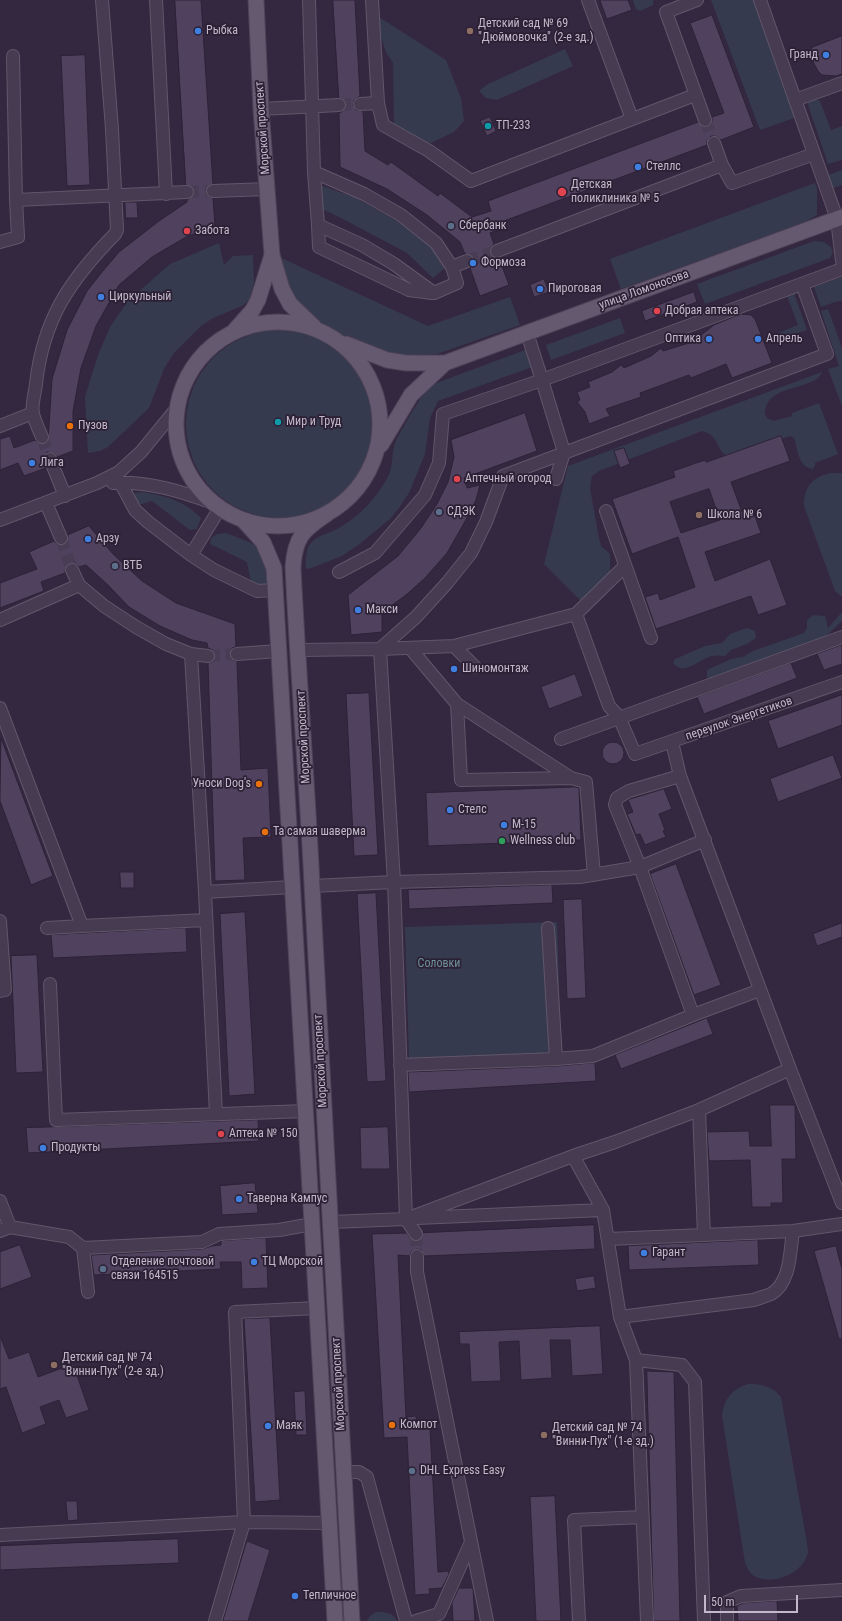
<!DOCTYPE html>
<meta charset="utf-8">
<style>
body{margin:0}
#map{position:relative;width:842px;height:1621px;overflow:hidden;background:#342740;font-family:"Roboto Condensed",sans-serif}
canvas{display:block}
.scale{position:absolute;left:704px;top:1595px;width:94px;height:18px;box-sizing:border-box;border:2px solid #c2b8ca;border-top:0;padding-left:5px;font-size:12px;line-height:14px;white-space:nowrap;color:#c2b8ca;-webkit-text-stroke:3px #2c2035;paint-order:stroke}
</style>
<div id="map">
<canvas width="842" height="1621"></canvas>
<div class="scale">50 m</div>
</div>
<script>
const g = document.querySelector('canvas').getContext('2d');
g.lineJoin = 'round';
function fillPath(path, color) { g.fillStyle = color; g.fill(path, 'evenodd'); }
function strokePath(path, color, width, dash) { g.strokeStyle = color; g.lineWidth = width; g.lineCap = dash ? 'butt' : 'round'; g.setLineDash(dash || []); g.stroke(path); }
function label(font, color, halo, rows, align = 'center') {
  g.font = font + ' "Roboto Condensed",sans-serif'; g.lineWidth = 3.5; g.setLineDash([]); g.textBaseline = 'middle'; g.strokeStyle = halo; g.fillStyle = color; for (const [text, x, y, turn = 0] of rows) {
    g.save(); g.translate(x, y); g.rotate((+turn || 0) * Math.PI / 180); g.textAlign = isNaN(turn) ? turn : align; if (halo) g.strokeText(text, 0, 0); g.fillText(text, 0, 0); g.restore();
  }
}
const green = new Path2D(`
 M633,0H655L653,1V5L640,11L636,9Z
 M711,0H755L797,117L760,130Z
 M379,17L446,60L461,98L464,121L454,132L429,144L394,125L393,63L386,52L379,31Z
 M565,49L573,66L497,100L486,98L479,91L488,84Z
 M813,98L820,101L831,130L842,126V160L828,164L808,105V99Z
 M842,170V185L831,189L826,176Z
 M815,183L817,188V215L807,221L621,289L610,259Z
 M320,185L354,197L397,221L434,249L447,266L433,278L407,253L343,219L320,208Z
 M814,241L824,242L831,247L833,252L830,258L705,304L697,284Z
 M219,243L224,265L233,256L253,255L254,282L250,299L242,306L213,318L201,326L174,353L164,369L149,408L108,447L100,451L88,453L85,397L98,355L110,327L128,301L170,264Z
 M277,256L428,326L510,297L520,325L437,354L407,355L390,353L343,336L319,323L295,301Z
 M842,277V301L835,302L821,307L814,287Z
 M793,290L807,330L780,339L778,333L798,325L786,293Z
 M828,309L842,348V406L828,369L839,366L821,311Z
 M620,318L625,333L551,360L546,345Z
 M186 424a94 94 0 1 1 188 0a94 94 0 1 1-188 0Z
 M525,350L532,367L438,401L430,418L425,454L409,493L399,508L390,519L361,543L342,556L309,569L306,568C305,561 306,550 310,544C317,535 328,534 337,529C355,519 370,505 381,488C385,482 390,475 391,468C393,458 392,448 397,438C407,422 421,390 439,382Z
 M822,372C816,391 765,383 765,414L767,418L774,421L792,416V413L819,403L838,454L815,463V466L813,469C798,467 798,450 794,438L790,436L727,456C716,450 719,435 702,431L599,471L592,476L590,488L599,538L601,546L610,554V570L609,574L582,602L544,564L568,466Z
 M831,473H842V597L835,591L804,506C804,487 812,477 831,473Z
 M141,492C163,495 185,501 201,518L197,529L190,530L152,501L138,505L135,499V493Z
 M226,533L249,542L258,547L268,564V583L261,588L251,583L247,562L210,544L211,538L217,534Z
 M842,612V621L825,637L715,680L707,678V670L731,659L743,657L753,651L804,633L807,628V620L813,615L825,616L828,628Z
 M747,628L755,631L756,638L747,644L731,650L725,656C719,655 712,655 706,658C696,663 683,675 673,663L675,659L705,646L722,643L730,634Z
 M557,922L561,1053L409,1058L405,927Z
 M748,1384C762,1384 772,1386 781,1397L807,1543C807,1546 808,1549 808,1552C804,1574 772,1586 754,1576C750,1574 747,1568 745,1563L722,1415C724,1399 732,1389 748,1384Z
 M376,1612C385,1612 393,1612 397,1621H367L369,1617Z`);
const building = new Path2D(`
 M175,0H201L213,184L207,187L206,192L209,197L213,198L215,226L186,237L152,257L119,285L96,326L81,368L73,411V451L57,457L54,453L47,452L43,458L46,468L24,476L18,463L0,470V439L10,436L14,448L35,440L38,443L42,444L48,441L52,379L67,330L87,291L102,272L119,252L159,221L187,202V200L194,195L193,188L186,185Z
 M333,0H355L360,96L354,100L353,105L356,110L363,111L365,151L388,165L391,162L438,196L440,193L472,217L491,211L488,201L698,122L703,127L710,125L712,121V117L724,113L690,23L712,15L754,127L721,140L716,136H711L707,141V145L496,224L498,230L490,233L494,244L491,247L490,253L493,257L499,258L509,285L480,296L470,268L473,265L474,259L471,255L465,254L460,242L427,215L387,189L340,167L339,113L343,111L346,105L345,101L339,98Z
 M600,0H628L632,10L607,19Z
 M842,36V74L836,76L822,75L818,71L810,56V50L813,47Z
 M85,55L90,185L67,186L61,56Z
 M490,117L496,131L487,136L480,121Z
 M125,202H137L138,218H126Z
 M544,279L549,292L534,297L530,285Z
 M694,292L697,302L645,321L642,311Z
 M741,314L751,315L755,319L772,363L732,378L726,364L691,378L689,375L640,393L641,397L606,409L610,416L589,424L585,412L577,402L580,400L577,392L590,387L588,382L612,372L621,365L624,368L651,356L661,348L663,351L692,342L714,325Z
 M525,413L537,451L464,478L467,488L480,485L476,500L463,525L447,553L425,578L406,595L391,606L382,609V632L351,635L348,595L398,556L421,528L437,504L448,482L454,457L451,440Z
 M781,436L790,461L731,482L742,512L752,508L761,533L705,552L715,581L770,559L787,605L758,615L751,596L656,629L645,597L658,593L660,600L695,587L678,537L632,554L612,499L675,477L673,471L705,460L706,462ZM709,489L720,520L681,533L670,502Z
 M624,448L630,464L620,468L614,451Z
 M89,526L113,554L142,581L176,603L235,624L236,647L232,648L230,654L231,659L237,661L241,770L268,768L271,837L243,838L245,880L215,881L208,663L214,661L215,656L213,650L208,648L207,643L192,640L160,626L129,607L108,585L86,565L79,567L73,563L66,565L65,573L41,582L44,591L0,608V583L37,569L29,552L54,541L57,544L64,545L67,542L68,535Z
 M842,645V664L824,670L817,654Z
 M791,663L797,678L704,714L697,697Z
 M575,674L583,696L549,709L541,687Z
 M369,693L378,855L354,856L346,694Z
 M842,695V725L778,749L768,721Z
 M1,738L53,876L31,885L0,801Z
 M602 753a11 11 0 1 1 22 0a11 11 0 1 1-22 0Z
 M833,755L842,778L778,802L770,779Z
 M575,787L579,788L581,840L428,846L426,793Z
 M664,789L672,809L659,814L665,830L663,831L666,837L645,845L640,834L636,835L627,814L633,812L628,800Z
 M676,864L721,985L694,995L650,874Z
 M120,872H134V888H121Z
 M552,885L553,903L409,909L408,890Z
 M376,893L386,1081L367,1082L357,894Z
 M582,899L586,998L567,999L563,900Z
 M245,912L255,1094L229,1096L220,914Z
 M842,923V937L817,946L813,934Z
 M186,928L187,952L53,958L51,935Z
 M37,955L43,1072L16,1073L11,956Z
 M707,1018L713,1034L621,1069L615,1055Z
 M595,1063L596,1081L409,1092L408,1072L557,1066Z
 M770,1105H795L796,1159H782L783,1203H771V1207H752L750,1160L709,1161L707,1132L749,1131L750,1146H771Z
 M258,1120L259,1141L28,1153L26,1128Z
 M388,1127L390,1169H361L360,1128Z
 M255,1183L258,1213L222,1215L220,1186Z
 M594,1225L595,1249L424,1256L421,1250L417,1249L411,1252L410,1256L398,1255L406,1417L416,1416L417,1429H430L438,1572L448,1571L449,1574L442,1588L429,1589L430,1594L415,1595L407,1437L384,1438L372,1234L407,1233L412,1241H416L420,1240L423,1233Z
 M266,1238L268,1288L242,1289L241,1262H220L221,1269L94,1275L91,1255L202,1249L212,1246L221,1245V1241Z
 M758,1240L759,1265L629,1270L628,1246Z
 M20,1245L32,1277L0,1289V1252Z
 M836,1246L842,1269V1339H839L814,1251Z
 M594,1276L596,1288L577,1291L575,1279Z
 M270,1318L280,1500L255,1502L244,1319Z
 M600,1326L603,1374L572,1376L570,1340H550L552,1378L521,1380L519,1341L499,1342L501,1381L471,1382L469,1344H460L459,1332Z
 M1,1338L9,1359L29,1352L38,1377L73,1364L89,1410L66,1418L59,1400L40,1407L46,1424L22,1433L6,1387L0,1389V1339Z
 M647,1371L674,1372L680,1621H654Z
 M305,1391L307,1435H296L294,1392Z
 M555,1496L561,1621H536L530,1497Z
 M66,1501H77L78,1520L68,1521Z
 M178,1539L179,1563L0,1570V1546Z
 M247,1541L270,1550L248,1621H223Z
 M459,1588H473L475,1621H453L452,1603Z
 M777,1601L778,1621H738L737,1606L743,1603Z`);
const minorTunnel = new Path2D(`
 M339,105L360,104
 M705,120L714,143
 M187,192L213,191
 M467,261L497,251
 M42,437L50,459
 M61,538L72,570
 M208,656L237,654
 M416,1234L417,1256`);
const minor = new Path2D(`
 M156,0L166,194
 M309,0L314,172L318,225L362,245L394,264L434,293L457,283L452,267L436,243L401,215L364,194L314,172
 M588,0L632,119
 M697,0L666,12L705,120
 M760,0L837,219L842,261
 M13,56L16,200
 M795,100L842,83
 M378,103L383,125L429,151L471,181L695,95
 M360,104L378,103L372,0
 M261,109L339,105
 M714,143L722,165L732,183L814,154
 M213,191L268,189
 M318,225L319,247L409,290L432,293
 M0,242L18,237L16,200L187,192
 M497,251L722,165
 M452,267L467,261
 M527,333L542,380L842,269
 M0,426L33,413
 M42,437C39,430 35,422 33,414C31,406 35,393 36,384C43,319 70,280 115,234L117,230L112,129L102,0
 M50,459L65,496
 M120,482L135,510L148,522L191,555L214,570L257,591L275,590
 M113,483C148,481 180,491 213,503
 M46,503L61,538
 M606,511L651,638
 M0,520L97,483L119,472L141,452L177,408
 M191,555L220,508
 M72,570L79,585L104,606L136,627L166,644L191,654L208,656
 M339,572L375,553L425,495L439,463L443,414L542,380L564,452L556,479
 M576,614L625,566
 M0,620L79,585
 M454,646L475,667
 M410,648L457,704L461,780L571,778L586,782L594,875
 M298,650L380,649L454,646L576,614L609,706L619,717L635,754L842,682
 M191,654L205,892L216,1114
 M237,654L278,651
 M457,704L571,778
 M0,708L82,926L47,928
 M561,739L842,637
 M312,886L394,882L580,877L640,867L705,840
 M205,892L292,887
 M0,921L5,990L0,991
 M82,926L206,920
 M50,984L56,1120L306,1111
 M693,1015L760,990
 M556,1059L593,1056L693,1015L640,867L615,805L617,798L629,791L680,776
 M400,1065L556,1059L548,928
 M790,1069L842,1203
 M573,1156L603,1210L620,1317L636,1360L647,1621
 M0,1201L10,1227
 M417,1218L603,1210
 M331,1222L406,1219L573,1156L615,1142L699,1110L790,1069L680,776L672,742
 M0,1231L10,1227L69,1237L83,1248L202,1242L219,1234L279,1230L312,1224
 M416,1234L406,1219L394,882L380,649L416,617L447,583L471,553L486,522L503,476L827,354L802,284
 M704,1235L793,1231L842,1224
 M608,1239L704,1235L699,1110
 M83,1248L88,1292
 M417,1256V1272L487,1621
 M620,1317L754,1300C759,1298 766,1296 771,1294C791,1283 790,1250 793,1231
 M636,1360L682,1365L695,1382L704,1621
 M343,1472H359L367,1477L406,1621
 M0,1535L244,1522L328,1523
 M215,1621L244,1522L235,1312L317,1308
 M416,1621L439,1614L471,1542
 M579,1621L574,1520L643,1517
 M727,1621V1602L741,1596L842,1590`);
const major = new Path2D(`
 M256,0L261,109L272,255L282,289L290,304L314,327
 M176 424a102 102 0 1 1 204 0a102 102 0 1 1-204 0Z
 M235,330L252,311L258,300L272,255
 M346,344L387,360L406,363H445L842,217
 M381,445L411,395L445,363
 M327,514C303,530 295,537 293,567C298,673 307,779 312,885C326,1130 338,1376 352,1621
 M244,521L263,542L274,568L335,1621`);
const markers = [
 [198,31,4,"#3f7fe0"],
 [470,31,4,"#8d6e63"],
 [826,55,4,"#3f7fe0"],
 [488,126,4,"#0f9aa8"],
 [638,167,4,"#3f7fe0"],
 [562,192,5,"#e0444e"],
 [451,226,4,"#5c6f8a"],
 [187,231,4,"#e0444e"],
 [473,263,4,"#3f7fe0"],
 [540,289,4,"#3f7fe0"],
 [101,297,4,"#3f7fe0"],
 [657,311,4,"#e0444e"],
 [709,339,4,"#3f7fe0"],
 [758,339,4,"#3f7fe0"],
 [278,422,4,"#0f9aa8"],
 [70,426,4,"#e8710a"],
 [32,463,4,"#3f7fe0"],
 [457,479,4,"#e0444e"],
 [439,512,4,"#5c6f8a"],
 [699,515,4,"#8d6e63"],
 [88,539,4,"#3f7fe0"],
 [115,566,4,"#5c6f8a"],
 [358,610,4,"#3f7fe0"],
 [454,669,4,"#3f7fe0"],
 [259,784,4,"#e8710a"],
 [450,810,4,"#3f7fe0"],
 [504,825,4,"#3f7fe0"],
 [265,832,4,"#e8710a"],
 [502,841,4,"#2e9e5b"],
 [221,1134,4,"#e0444e"],
 [43,1148,4,"#3f7fe0"],
 [239,1199,4,"#3f7fe0"],
 [644,1253,4,"#3f7fe0"],
 [254,1262,4,"#3f7fe0"],
 [103,1269,4,"#5c6f8a"],
 [54,1365,4,"#8d6e63"],
 [392,1425,4,"#e8710a"],
 [268,1426,4,"#3f7fe0"],
 [544,1435,4,"#8d6e63"],
 [412,1471,4,"#5c6f8a"],
 [295,1596,4,"#3f7fe0"]
];
const poiNames = [
 ["Детский сад № 69",478,24],
 ["\"Дюймовочка\" (2-е зд.)",478,38],
 ["Рыбка",206,31],
 ["Гранд",818,55,"right"],
 ["ТП-233",496,126],
 ["Стеллс",646,167],
 ["Детская",571,185],
 ["поликлиника № 5",571,199],
 ["Сбербанк",459,226],
 ["Забота",195,231],
 ["Формоза",481,263],
 ["Пироговая",548,289],
 ["Циркульный",109,297],
 ["Добрая аптека",665,311],
 ["Оптика",701,339,"right"],
 ["Апрель",766,339],
 ["Мир и Труд",286,422],
 ["Пузов",78,426],
 ["Лига",40,463],
 ["Аптечный огород",465,479],
 ["СДЭК",447,512],
 ["Школа № 6",707,515],
 ["Арзу",96,539],
 ["ВТБ",123,566],
 ["Макси",366,610],
 ["Шиномонтаж",462,669],
 ["Уноси Dog's",251,784,"right"],
 ["Стелс",458,810],
 ["М-15",512,825],
 ["Та самая шаверма",273,832],
 ["Wellness club",510,841],
 ["Аптека № 150",229,1134],
 ["Продукты",51,1148],
 ["Таверна Кампус",247,1199],
 ["Гарант",652,1253],
 ["Отделение почтовой",111,1262],
 ["связи 164515",111,1276],
 ["ТЦ Морской",262,1262],
 ["Детский сад № 74",62,1358],
 ["\"Винни-Пух\" (2-е зд.)",62,1372],
 ["Компот",400,1425],
 ["Маяк",276,1426],
 ["Детский сад № 74",552,1428],
 ["\"Винни-Пух\" (1-е зд.)",552,1442],
 ["DHL Express Easy",420,1471],
 ["Тепличное",303,1596]
];
const streetNames = [
 ["Морской проспект",263,128,-94],
 ["улица Ломоносова",644,290,-20],
 ["переулок Энергетиков",739,719,-19],
 ["Морской проспект",304,737,-93],
 ["Морской проспект",321,1061,-93],
 ["Морской проспект",339,1384,-93]
];
const parkNames = [
 ["Соловки",439,964]
];
fillPath(green, '#363a4f');
fillPath(building, '#50415e');
strokePath(building, '#2e2237', 1);
strokePath(minorTunnel, '#493d55', 12, [12, 6]);
strokePath(minor, '#62566a', 14);
strokePath(major, '#4d4256', 17);
strokePath(minor, '#463b50', 12);
strokePath(major, '#655970', 15);
for (const [x, y, r, color] of markers) { const dot = new Path2D(); dot.arc(x, y, r, 0, 2 * Math.PI); g.fillStyle = color; g.fill(dot); strokePath(dot, '#2c2035', 1.5); }
label('12px', '#c2b8ca', '#2c2035', poiNames, 'left');
label('12px', '#c2b8ca', '#2c2035', streetNames);
label('12px', '#70929a', '#2c2035', parkNames);
</script>
